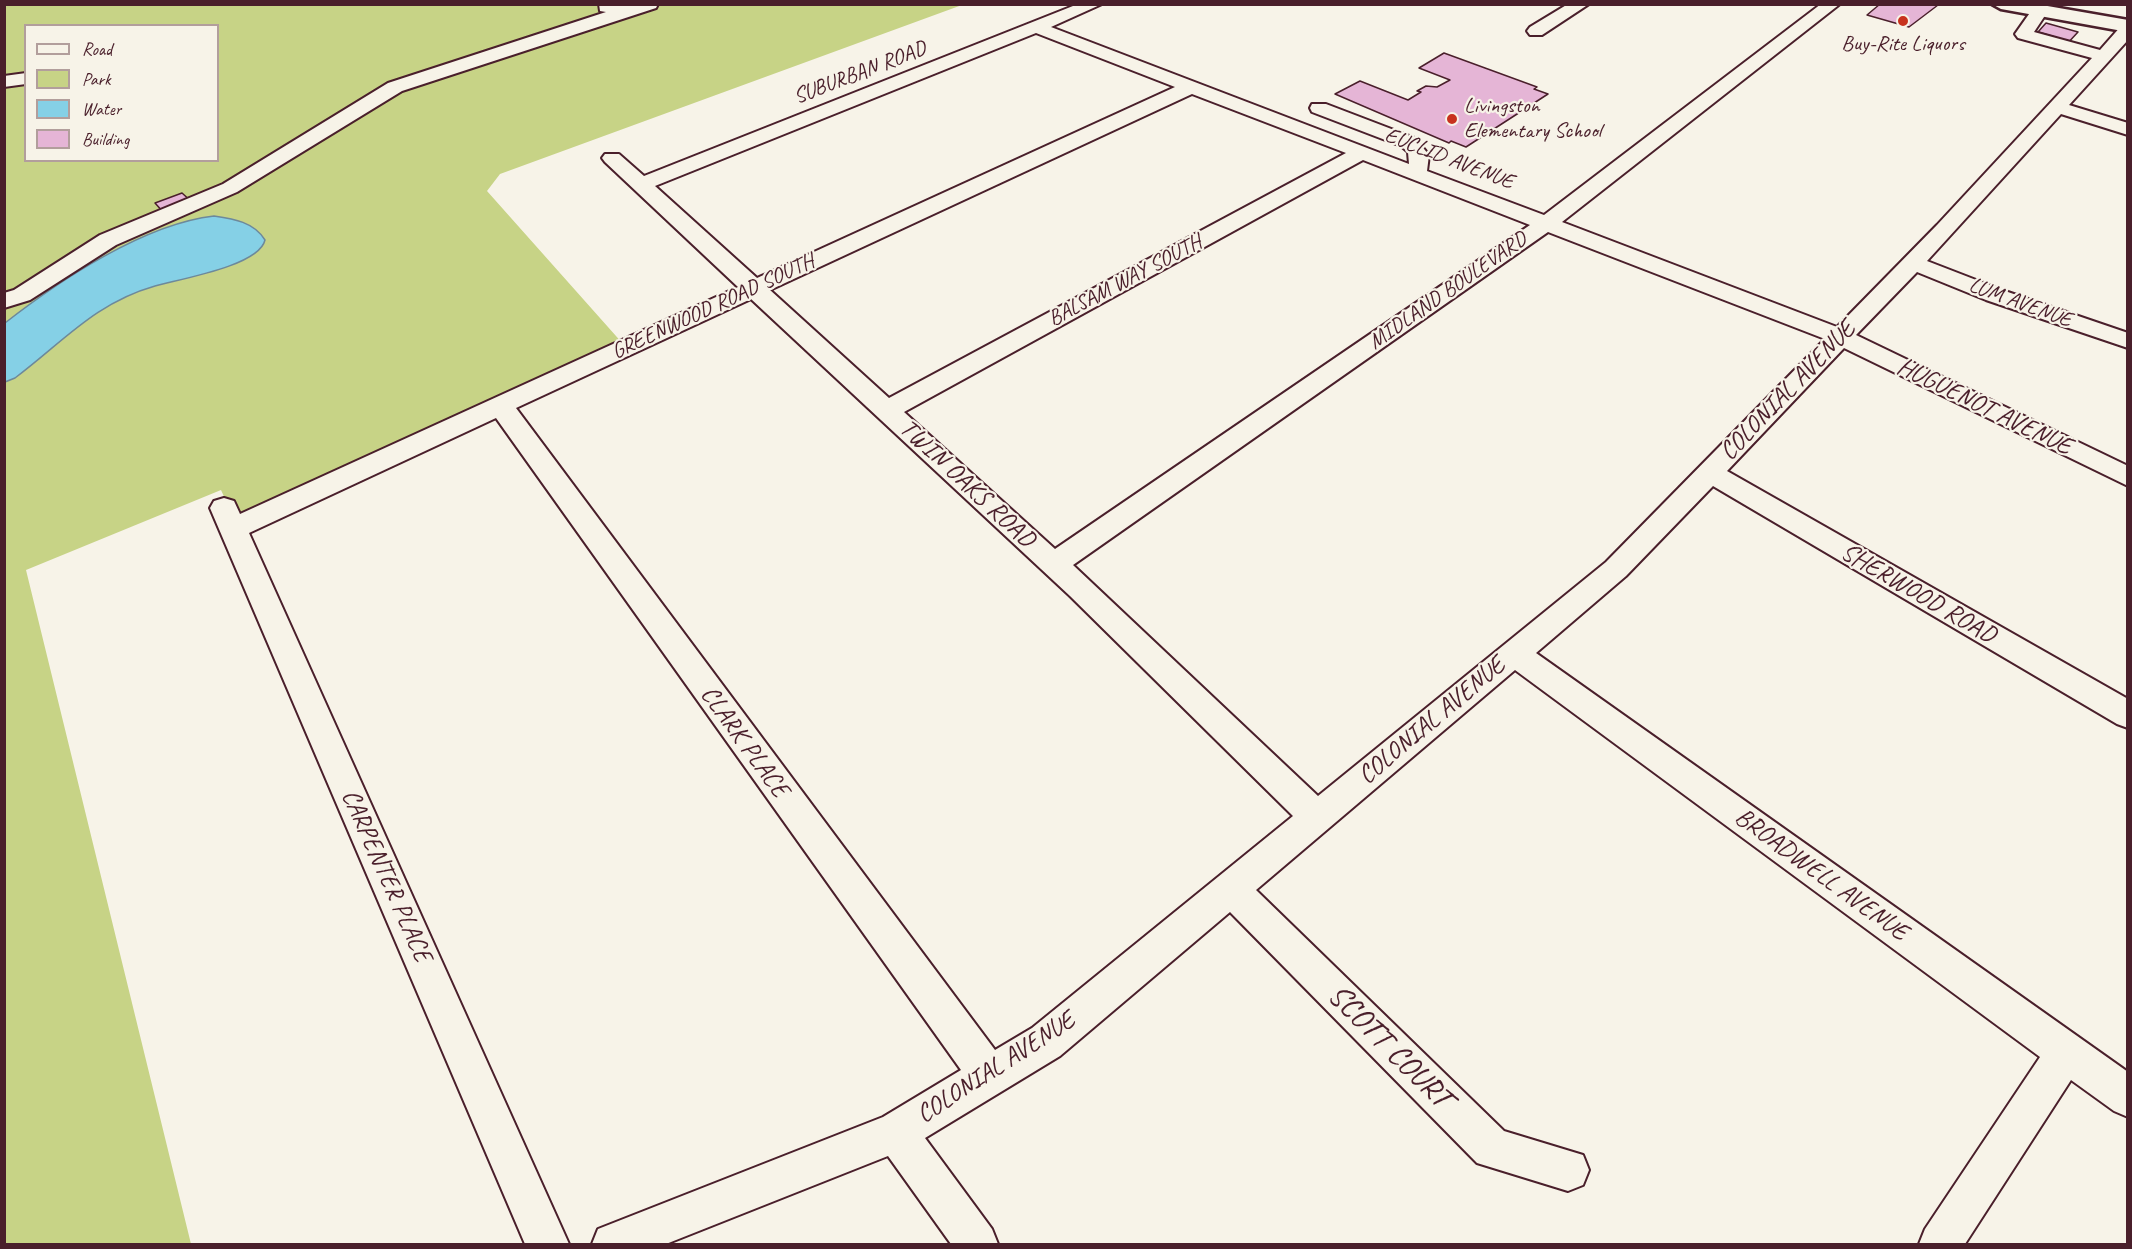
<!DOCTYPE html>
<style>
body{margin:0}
#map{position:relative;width:2132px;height:1249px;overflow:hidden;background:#f7f3e8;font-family:Caveat,sans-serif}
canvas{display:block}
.frame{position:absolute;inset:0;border:6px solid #4a1f2b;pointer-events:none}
.legend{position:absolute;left:24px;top:24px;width:195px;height:138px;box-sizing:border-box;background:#f7f3e8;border:2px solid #b29e9c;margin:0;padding:8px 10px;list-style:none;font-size:18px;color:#4a1f2b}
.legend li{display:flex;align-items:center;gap:12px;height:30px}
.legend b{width:30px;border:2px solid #b29e9c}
</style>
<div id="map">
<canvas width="2132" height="1249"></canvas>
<div class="frame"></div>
<ul class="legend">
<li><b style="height:8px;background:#f7f3e8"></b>Road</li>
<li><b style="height:16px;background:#c7d386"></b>Park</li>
<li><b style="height:16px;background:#85d0e6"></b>Water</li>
<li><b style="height:16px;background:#e5b5d6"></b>Building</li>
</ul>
</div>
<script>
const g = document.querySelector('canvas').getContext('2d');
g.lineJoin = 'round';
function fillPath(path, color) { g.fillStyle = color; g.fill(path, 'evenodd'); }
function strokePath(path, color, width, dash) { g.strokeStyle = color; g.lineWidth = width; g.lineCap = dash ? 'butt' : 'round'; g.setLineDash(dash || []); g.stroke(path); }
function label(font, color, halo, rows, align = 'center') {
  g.font = font + ' Caveat,sans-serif'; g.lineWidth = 4.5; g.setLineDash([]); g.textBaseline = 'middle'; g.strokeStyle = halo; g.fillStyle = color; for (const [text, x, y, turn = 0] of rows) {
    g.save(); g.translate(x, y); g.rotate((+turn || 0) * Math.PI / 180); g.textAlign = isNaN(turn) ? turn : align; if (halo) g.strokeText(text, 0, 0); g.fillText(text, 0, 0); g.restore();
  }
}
const green = new Path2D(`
 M5,5H962L500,174L487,191L624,345L237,525L221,490L26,570L191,1244H5ZM26,26H218V160H26Z`);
const water = new Path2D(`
 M214,216C234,219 254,222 265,240C259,266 180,279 155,286C95,303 63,342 15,378L5,382V323C60,280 144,224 214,216Z`);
const building = new Path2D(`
 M1880,4H1934L1938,5L1909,27L1867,15Z
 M2046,23L2078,32L2066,45L2051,40L2055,37L2038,32Z
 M1444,53L1537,87L1534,89L1548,94L1466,147L1451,141L1449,143L1335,94L1360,81L1408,100L1421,92L1417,91L1426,86L1437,87L1450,80L1419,68Z
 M182,193L193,203L164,213L155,203Z`);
const minor = new Path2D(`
 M599,4H658L656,8L402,91L237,192L116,245L30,300L4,308V293L14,290L100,235L223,184L388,83L606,12L600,11Z
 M1078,4H1102L1051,27L1409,164L1408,152L1401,146L1312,112L1310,108L1312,104H1326L1415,138L1429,155L1427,171L1544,215L1821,4H1840L1562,222L1837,327L1937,225L2092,58L2018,38L2015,34L2034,7H2046L2048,11L2034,32L2100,50L2122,25L2128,24V40L2069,105L2128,123V135L2061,114L1927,261L2002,290L2128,333V348L1986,300L1917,272L1856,335L2128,466V486L1844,348L1727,471L2128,699V728L2117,724L1713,486L1626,576L1536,653L2128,1072V1117L2114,1111L2071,1080L1965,1244H1919L1925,1229L2040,1057L1515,670L1256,890L1504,1131L1583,1155L1589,1170L1583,1185L1568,1191L1477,1163L1230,912L1060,1056L925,1138L992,1229L998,1244H951L888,1156L666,1244H592L598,1229L883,1117L961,1070L496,418L249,533L569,1244H525L210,508L214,501L224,498L234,501L240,514L738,287L605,162L602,158L605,154H619L644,176ZM1036,33L1175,87L757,278L655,186ZM1192,94L1346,153L889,398L770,290ZM1363,160L1530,225L1055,549L904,412ZM1548,232L1825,339L1606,562L1318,796L1073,565ZM751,299L1070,596L1293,816L1032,1028L995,1050L516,408Z
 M1568,4H1589L1542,35H1530L1527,31L1530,27Z
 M26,73V84L4,87V76Z`);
const major = new Path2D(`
 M1992,4H2036L2128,20V32L2001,9Z`);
const markers = [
 [1903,21,6,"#c8321e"],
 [1452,119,6,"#c8321e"]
];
const farPoinames = [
 ["Buy-Rite Liquors",1903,44],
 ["Livingston",1464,106,"left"],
 ["Elementary School",1464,131,"left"]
];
const farStreetnames = [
 ["SUBURBAN ROAD",860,73,-21],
 ["EUCLID AVENUE",1449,159,21],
 ["BALSAM WAY SOUTH",1125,281,-28],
 ["MIDLAND BOULEVARD",1448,291,-35],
 ["LUM AVENUE",2020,303,20],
 ["GREENWOOD ROAD SOUTH",713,307,-25]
];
const streetNames = [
 ["COLONIAL AVENUE",1788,391,-46],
 ["HUGUENOT AVENUE",1984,407,26],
 ["TWIN OAKS ROAD",967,484,43],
 ["SHERWOOD ROAD",1918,594,30],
 ["COLONIAL AVENUE",1432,721,-40],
 ["CLARK PLACE",744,742,54],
 ["BROADWELL AVENUE",1821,875,36],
 ["CARPENTER PLACE",386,876,66],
 ["COLONIAL AVENUE",996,1068,-33]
];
const nearStreetnames = [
 ["SCOTT COURT",1389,1047,45]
];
fillPath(green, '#c7d386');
fillPath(water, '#85d0e6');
strokePath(water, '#6d899b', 1.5);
fillPath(building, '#e5b5d6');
strokePath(building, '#4a1f2b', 1.5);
strokePath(minor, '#4a1f2b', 4);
strokePath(major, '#4a1f2b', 5);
fillPath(minor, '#f7f3e8');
fillPath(major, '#f7f3e8');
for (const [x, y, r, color] of markers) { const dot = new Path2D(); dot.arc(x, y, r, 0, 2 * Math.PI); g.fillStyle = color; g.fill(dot); strokePath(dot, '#f7f3e8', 2); }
label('22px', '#4a1f2b', '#f7f3e8', farPoinames);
label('22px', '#4a1f2b', '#f7f3e8', farStreetnames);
label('26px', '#4a1f2b', '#f7f3e8', streetNames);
label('32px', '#4a1f2b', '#f7f3e8', nearStreetnames);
</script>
